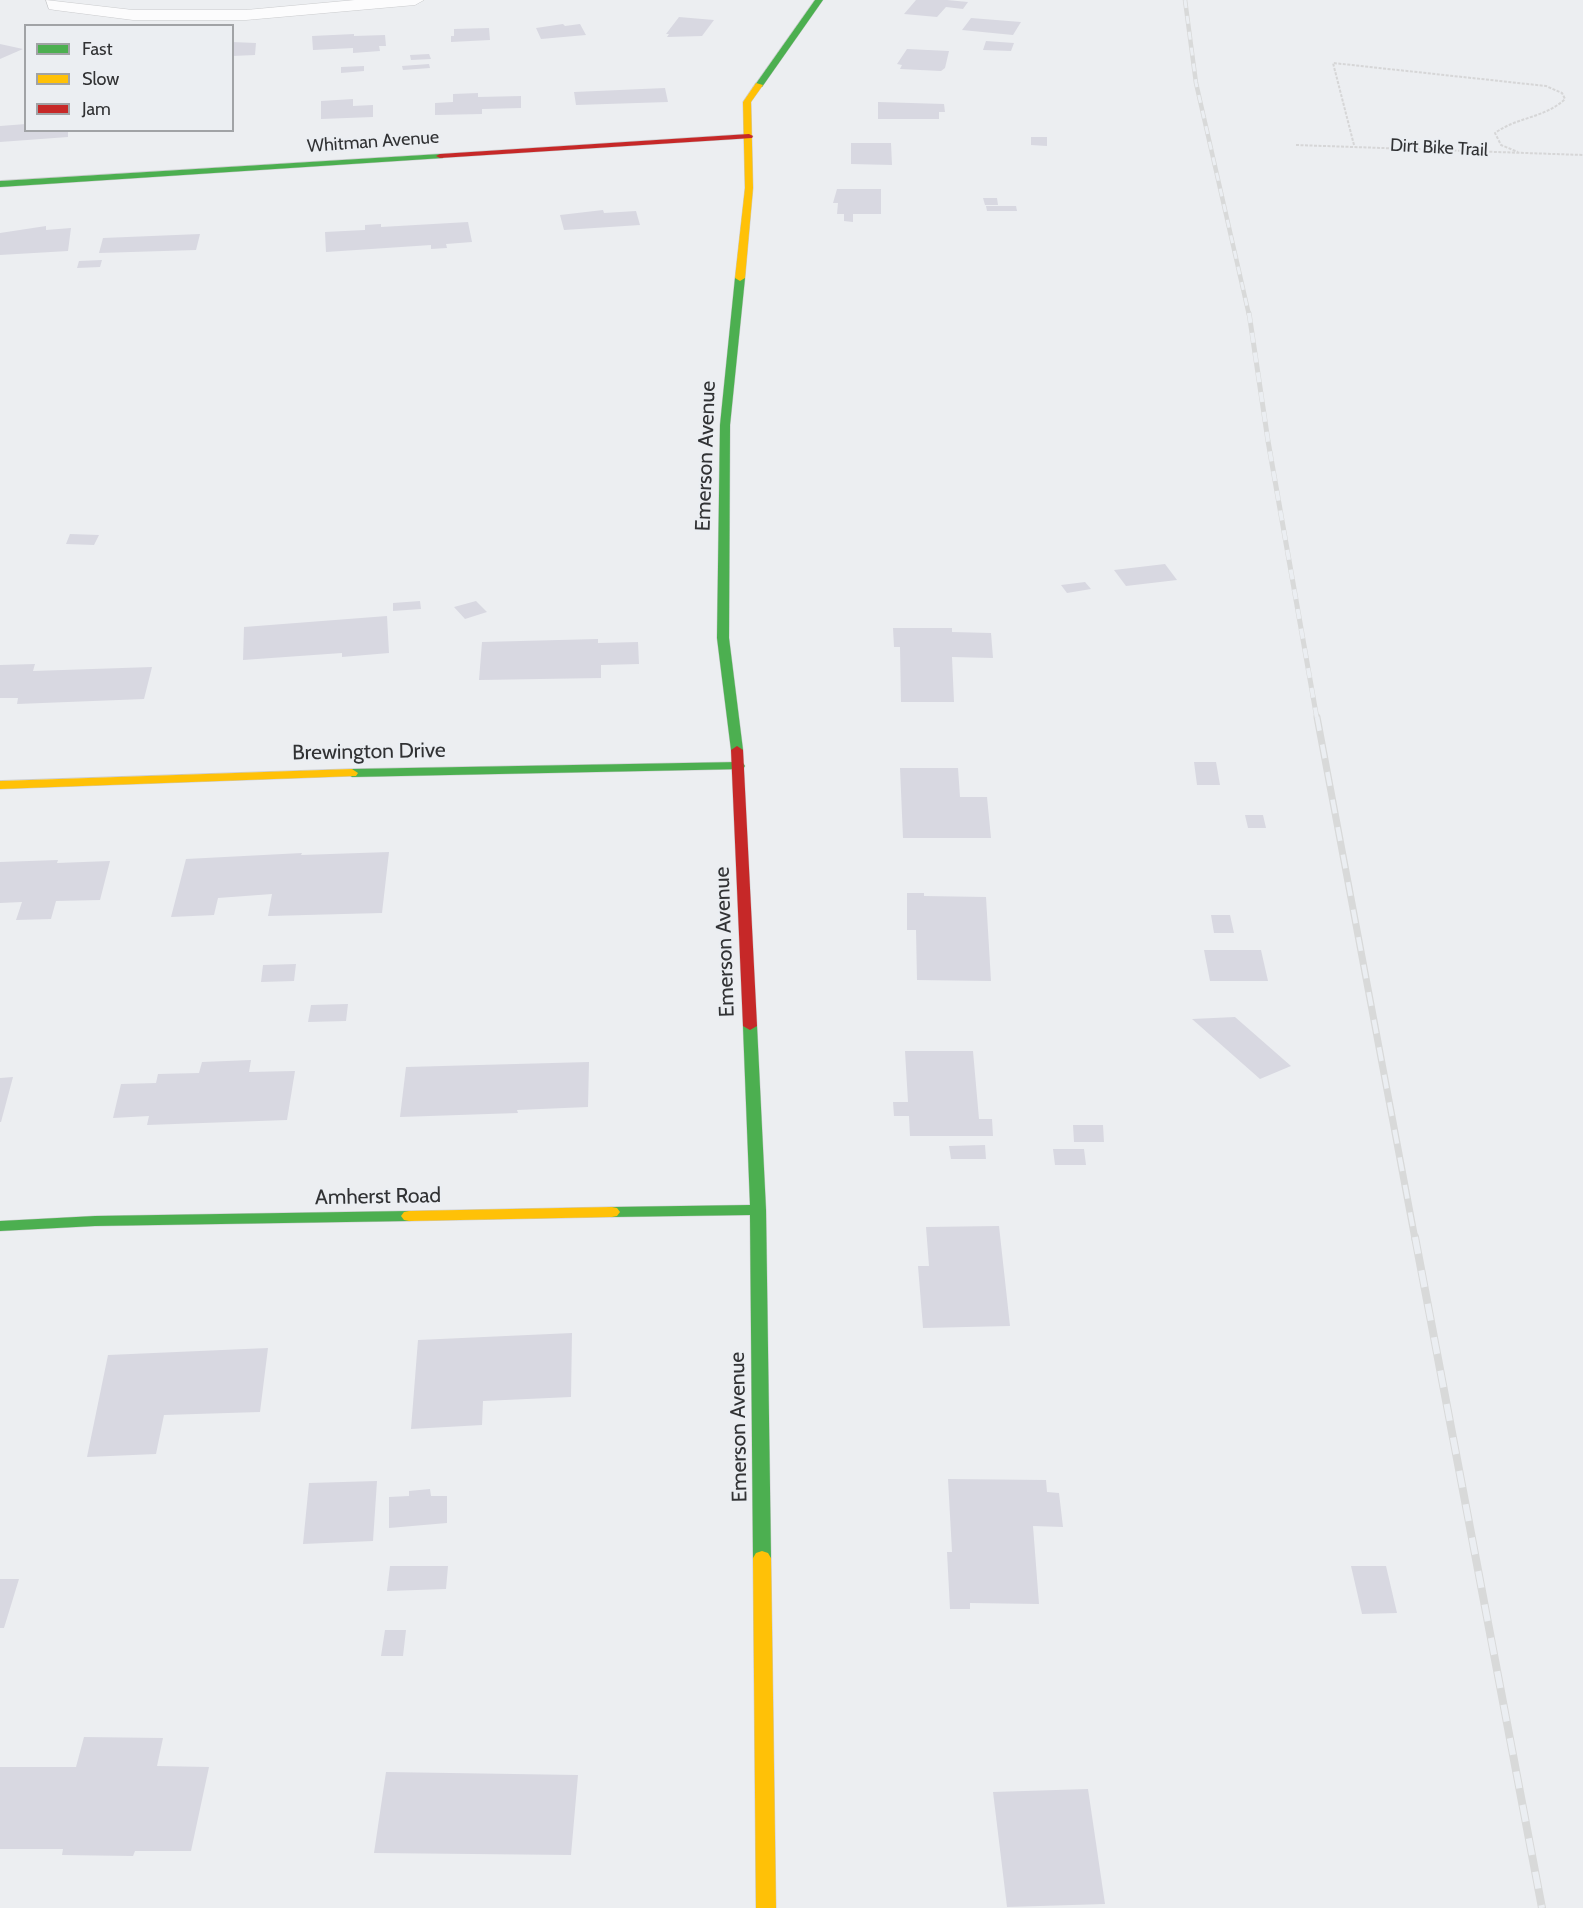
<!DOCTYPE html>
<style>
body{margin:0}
#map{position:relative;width:1583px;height:1908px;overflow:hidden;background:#eceef1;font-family:Cabin,sans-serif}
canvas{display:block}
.legend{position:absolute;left:24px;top:24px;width:210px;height:108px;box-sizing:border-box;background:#ebeef2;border:2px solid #a1a3a6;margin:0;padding:8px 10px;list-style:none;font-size:18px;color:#313234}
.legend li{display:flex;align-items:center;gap:12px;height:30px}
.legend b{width:30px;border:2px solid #a1a3a6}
</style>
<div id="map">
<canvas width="1583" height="1908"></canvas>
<ul class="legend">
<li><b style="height:8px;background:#4caf50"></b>Fast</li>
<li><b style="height:8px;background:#ffc107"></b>Slow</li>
<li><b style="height:8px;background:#c62828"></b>Jam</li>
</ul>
</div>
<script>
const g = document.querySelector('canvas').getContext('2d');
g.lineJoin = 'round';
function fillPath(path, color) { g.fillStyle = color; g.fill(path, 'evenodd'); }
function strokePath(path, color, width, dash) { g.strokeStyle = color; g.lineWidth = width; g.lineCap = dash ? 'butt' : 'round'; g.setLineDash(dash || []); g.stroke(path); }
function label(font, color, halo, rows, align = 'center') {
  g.font = font + ' Cabin,sans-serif'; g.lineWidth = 4.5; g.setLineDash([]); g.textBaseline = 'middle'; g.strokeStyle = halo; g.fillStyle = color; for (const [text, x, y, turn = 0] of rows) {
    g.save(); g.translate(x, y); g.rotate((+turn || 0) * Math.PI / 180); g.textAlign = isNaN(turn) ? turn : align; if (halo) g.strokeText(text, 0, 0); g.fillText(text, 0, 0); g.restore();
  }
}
const building = new Path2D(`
 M916,0H947L968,2L963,9L946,7L937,17L904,14Z
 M679,17L714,20L702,36L667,37L669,34H666Z
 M971,18L1021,22L1013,35L962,30Z
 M563,24L565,26L580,24L586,35L541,39L536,28Z
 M489,28L490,40L451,42V36H454V29Z
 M354,34V36L385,35L386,46H379L380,51L353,53V48L313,50L312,36Z
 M986,41L1014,43L1011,51L983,50Z
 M232,42L256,43L255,55L232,56Z
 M0,44L23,49L0,59Z
 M907,49L949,51L945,68L941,71L900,69L902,65L897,64Z
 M429,54L431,59L411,60L410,55Z
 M429,64L430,68L403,70L402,66Z
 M364,66V71L341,73V67Z
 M665,88L668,102L576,105L574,92Z
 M478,93V97L521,96V108L482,109V114L435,115V103L453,102V94Z
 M353,99V106L373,105V117L321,119V101Z
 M878,102L944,104L945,112H939V119H878Z
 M26,124V130H68V137L0,142V126Z
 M1031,137H1047V146L1031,145Z
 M851,143H891L892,165L851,164Z
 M837,189H881V214H853V222L844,221V214H837L838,203H833Z
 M983,198H997L998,205H985Z
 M986,206H1016L1017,211H987Z
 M603,210L604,213L636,211L640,225L564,230L560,215Z
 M468,222L472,242L446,244L447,248L431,249V245L326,252L325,232L365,230V225L381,224V227Z
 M46,226V230L71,228L68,251L0,255V233Z
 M200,234L196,250L99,253L103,238Z
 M102,260L100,267L77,268L79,261Z
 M70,534L99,535L94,545L66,544Z
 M1165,564L1177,580L1126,586L1114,570Z
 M1085,582L1091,589L1067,593L1061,585Z
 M420,601L421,609L393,611V603Z
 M476,601L487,612L465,619L454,607Z
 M387,616L389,653L342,657V653L243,660L244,627Z
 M893,628H952V632L991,633L993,658L952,657L954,702H901L900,647H894Z
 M598,639V643L638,642L639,664L601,665V678L479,680L482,642Z
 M35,664L33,671L152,667L144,699L17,704L18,698H0V665Z
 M1194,762H1216L1220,785H1197Z
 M900,768H958L960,797H987L991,838H903Z
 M1245,815H1263L1266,828H1248Z
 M389,852L382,913L268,916L272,894L218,898L214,915L171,917L186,859L302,853L301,855Z
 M58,860L57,863L110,861L100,900L56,901L51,919L16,920L22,902L0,903V862Z
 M907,893H924V896L986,897L991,981L917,980L916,930H907Z
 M1211,915H1230L1234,933H1214Z
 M1204,950H1261L1268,981H1210Z
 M296,964L294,981L261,982L263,965Z
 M348,1004L346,1021L308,1022L311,1005Z
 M1235,1017L1291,1066L1260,1079L1192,1019Z
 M905,1051H973L979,1119H992L993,1136H910L909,1116H894L893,1102H908Z
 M251,1060L249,1072L295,1071L287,1120L147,1125L149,1116L113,1118L121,1084L156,1083L158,1074L199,1073L202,1062Z
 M589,1062L588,1107L517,1110L518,1113L400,1117L406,1067Z
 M13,1077L1,1122H0V1078Z
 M1073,1125H1103L1104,1142H1074Z
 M985,1145L986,1159H951L949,1146Z
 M1053,1149H1084L1086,1165H1055Z
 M999,1226L1010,1326L923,1328L918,1266H929L926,1227Z
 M572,1333L571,1397L483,1401L482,1425L411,1429L418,1340Z
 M268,1348L260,1412L164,1415L156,1454L87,1457L108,1355Z
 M948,1479L1046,1480L1047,1492L1059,1493L1063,1527L1033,1526L1039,1604L970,1603V1609H950L947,1552H952Z
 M377,1481L373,1541L303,1544L309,1483Z
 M430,1489L431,1496H447V1523L389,1528V1497L409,1496V1491Z
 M390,1566H448L446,1589L387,1591Z
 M1351,1566H1386L1397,1613L1362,1614Z
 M0,1579H19L4,1628H0Z
 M385,1630H406L403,1656H381Z
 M84,1737L163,1738L157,1766L209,1767L191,1851H135L133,1856L62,1855L63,1849H0V1767H76Z
 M386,1772L578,1775L571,1855L374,1853Z
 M1088,1789L1105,1904L1007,1907L993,1792Z`);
const path = new Path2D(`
 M1296,145L1583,155
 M1354,145L1333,63L1546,86L1562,93L1565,99C1545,118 1517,117 1495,133L1501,145L1518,152`);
const street = new Path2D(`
 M46,0L133,10H246L355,0H424L415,5L246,20H133L55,10L49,9Z`);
const fast = new Path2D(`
 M815,0H823L762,87H756L755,85Z
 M440,154L444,156L443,158L0,187V181Z
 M740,275L745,278L730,425L729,638L743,750L737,754L731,750L717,638L720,425L735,278Z
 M739,762L743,763L745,766L743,769L352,777L346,773L352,769Z
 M750,1022L757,1026L766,1210L771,1558L768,1563L762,1565L756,1563L753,1558L750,1215L612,1217L607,1216L604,1212L607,1208L612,1207L750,1205L743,1026Z
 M409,1211L414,1212L417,1216L414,1220L409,1221L95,1226L0,1231V1221L95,1216Z`);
const slow = new Path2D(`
 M756,83L763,85L751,102L753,188L745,278L740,281L735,278L745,188L743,102Z
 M352,769L358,773L356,776L0,789V781Z
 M612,1207L617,1208L620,1212L617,1216L612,1217L409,1221L404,1220L401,1216L404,1212L409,1211Z
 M762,1551L768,1553L771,1558L776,1908H756L753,1558L756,1553Z`);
const jam = new Path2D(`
 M749,134L753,136L752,138L440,158L436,156L440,154Z
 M737,746L743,750L757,1026L750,1030L743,1026L731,750Z`);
const railFar3 = new Path2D(`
 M1185,0L1196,83L1249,315`);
const railFar2 = new Path2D(`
 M1249,313L1268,441L1317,719`);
const railFar1 = new Path2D(`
 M1317,717L1415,1239`);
const rail = new Path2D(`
 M1415,1237L1542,1908`);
const farStreetnames = [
 ["Whitman Avenue",373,142,-4],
 ["Dirt Bike Trail",1439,148,3]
];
const streetNames = [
 ["Emerson Avenue",706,456,-88],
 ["Brewington Drive",369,752,-1],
 ["Emerson Avenue",725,942,-92],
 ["Amherst Road",378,1197,-1],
 ["Emerson Avenue",739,1427,-91]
];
fillPath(building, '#d8d8e1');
strokePath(street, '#cacbcd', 1);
strokePath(fast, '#cacbcd', 1);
strokePath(slow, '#cacbcd', 1);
strokePath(jam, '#cacbcd', 1);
strokePath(path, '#d6d6d7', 2, [3, 1.5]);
fillPath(street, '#fcfcfd');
fillPath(fast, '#4caf50');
fillPath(slow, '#ffc107');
fillPath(jam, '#c62828');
strokePath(railFar3, '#d8d9d9', 4.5);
strokePath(railFar2, '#d8d9d9', 5);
strokePath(railFar1, '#d8d9d9', 7);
strokePath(rail, '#d8d9d9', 8);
strokePath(railFar3, '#ebeef2', 3, [8]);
strokePath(railFar2, '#ebeef2', 4, [10]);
strokePath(railFar1, '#ebeef2', 4.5, [14]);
strokePath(rail, '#ebeef2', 6, [17]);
label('18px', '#313234', '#ebeef2', farStreetnames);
label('21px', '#313234', '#ebeef2', streetNames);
</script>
